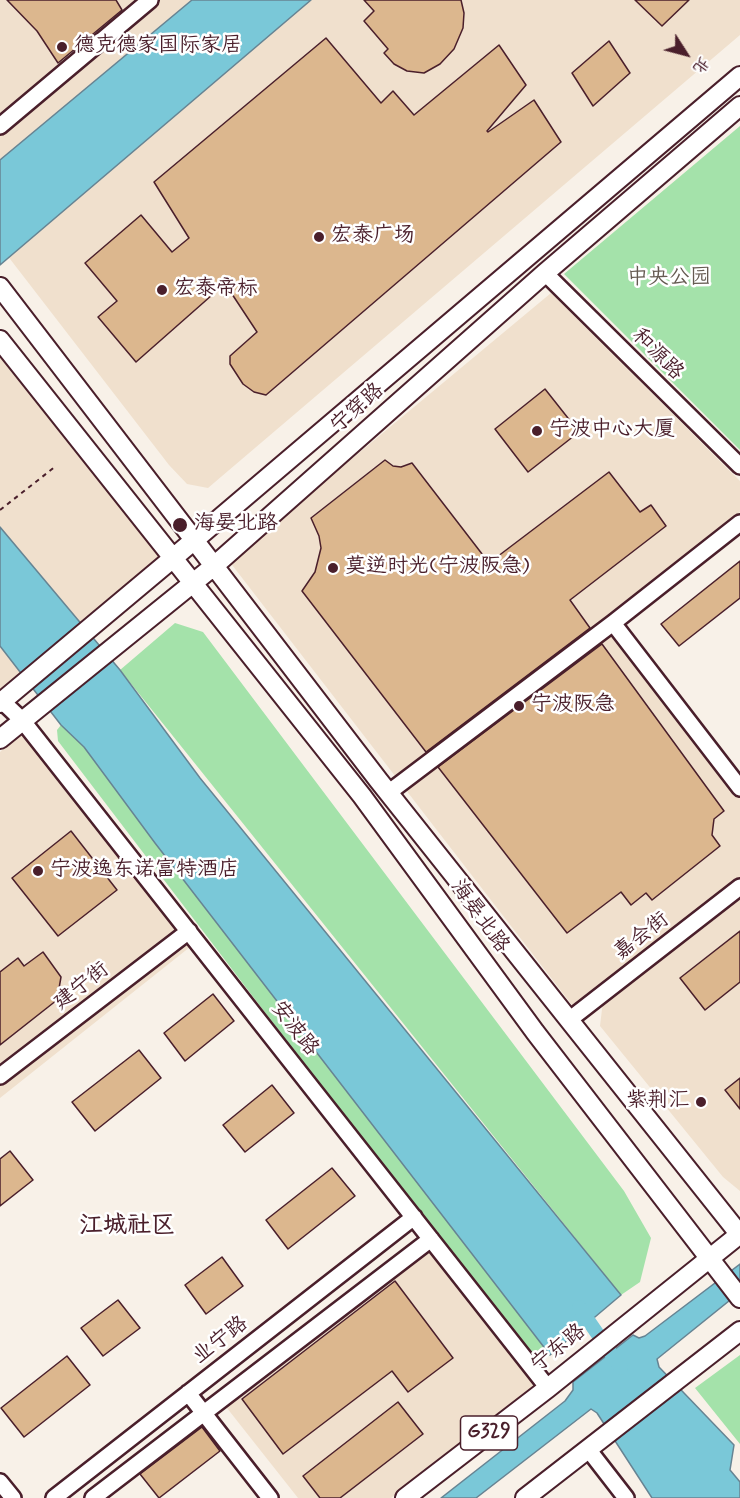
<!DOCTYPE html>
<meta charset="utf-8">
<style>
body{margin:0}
#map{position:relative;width:740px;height:1498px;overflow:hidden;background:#f8f1e8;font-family:Mynerve,"LXGW WenKai TC",sans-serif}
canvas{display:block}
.north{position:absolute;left:656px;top:24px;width:60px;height:60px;-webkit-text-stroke:4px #fff;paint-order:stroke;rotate:126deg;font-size:16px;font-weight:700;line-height:24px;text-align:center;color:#4a1f2b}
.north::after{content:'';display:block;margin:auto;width:21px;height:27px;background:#4a1f2b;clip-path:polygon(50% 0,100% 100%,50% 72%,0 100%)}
</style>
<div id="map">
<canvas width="740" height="1498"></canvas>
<div class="north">北</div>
</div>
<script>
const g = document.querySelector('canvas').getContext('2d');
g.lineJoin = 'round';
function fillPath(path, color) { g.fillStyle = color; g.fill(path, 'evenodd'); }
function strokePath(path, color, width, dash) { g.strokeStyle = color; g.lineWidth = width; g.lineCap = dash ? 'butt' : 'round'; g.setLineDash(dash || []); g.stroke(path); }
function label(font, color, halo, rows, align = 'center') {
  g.font = font + ' Mynerve,"LXGW WenKai TC",sans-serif'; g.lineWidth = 5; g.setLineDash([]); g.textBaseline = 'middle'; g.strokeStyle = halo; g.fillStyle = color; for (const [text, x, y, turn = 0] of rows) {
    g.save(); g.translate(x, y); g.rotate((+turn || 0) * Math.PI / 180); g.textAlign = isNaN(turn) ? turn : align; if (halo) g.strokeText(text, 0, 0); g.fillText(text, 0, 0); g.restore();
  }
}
const built = new Path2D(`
 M0,0H740V35L208,488L187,484L169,465L0,246Z
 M551,293L740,481V512L602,619L740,798V879L572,1005L229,561Z
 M0,340L172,559L0,703Z
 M21,732L60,777L182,933L190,947L0,1098V752Z
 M740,893V1191L723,1177L600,1026L603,1001Z
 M428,1249L537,1384L391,1498H298L223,1403Z`);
const green = new Path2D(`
 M740,126V450L564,274Z
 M175,623L203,632L624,1191L651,1238L640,1282L621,1295L120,670Z
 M61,725L84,747L155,843L550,1355L538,1364L302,1061L58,741L57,730Z
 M740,1355V1444L695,1388Z`);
const water = new Path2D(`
 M192,0H311L0,265V160Z
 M0,527L120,670L200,778L621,1295L550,1355L155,843L84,747L61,725L0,646Z
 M740,1264V1292L657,1359L659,1367L734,1445L730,1470L740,1482V1498H652L597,1413L591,1409L476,1498H441L565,1401L573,1390V1382L633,1335L639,1338L645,1336Z`);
const canal = new Path2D(`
 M579,1307L621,1368`);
const building = new Path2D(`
 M7,0H116L122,10L58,63L37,31Z
 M364,0H461L464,13L463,28L454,49L440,64L424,73L407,71L394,64L384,53L388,49L364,21L374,11Z
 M635,0H689L662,26Z
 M326,38L381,103L393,91L414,115L499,45L526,85L487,131L488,132L534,100L561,142L266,395L254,392L243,384L230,364V356L257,332L230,291L224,296L220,288L136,362L98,317L117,301L85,263L141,215L172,252L189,238L154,182Z
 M609,41L630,73L593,106L572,73Z
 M545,389L579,432L528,472L495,429Z
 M385,460L393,466L401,467L412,463L489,563L609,472L640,512L651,505L666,526L570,600L590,628L426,752L302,591L315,572L321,548L319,536L311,518Z
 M740,561V598L679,646L661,624Z
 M602,644L724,811L714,819L712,835L720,846L652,900L646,893L631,905L621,892L567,933L438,767Z
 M71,831L117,890L58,936L12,878Z
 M740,931V982L705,1010L680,978Z
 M43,952L61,977L57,1000L0,1045V972L18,958L24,966Z
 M213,994L234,1021L185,1061L164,1033Z
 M139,1050L161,1078L95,1131L72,1102Z
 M740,1078V1109L725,1090Z
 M272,1085L294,1113L245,1152L223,1125Z
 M10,1151L33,1180L0,1206V1159Z
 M332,1168L355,1196L288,1249L266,1220Z
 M222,1257L243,1286L206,1314L185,1285Z
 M395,1281L453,1358L408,1392L392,1371L283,1454L242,1399Z
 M118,1300L140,1328L103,1356L81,1328Z
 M67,1356L90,1385L24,1437L1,1408Z
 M398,1402L423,1434L340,1498H320L303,1476Z
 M202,1427L220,1451L159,1498L140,1474Z`);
const path = new Path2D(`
 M0,510L56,466`);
const minor = new Path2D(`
 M0,126L150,0
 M545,273L740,466
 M613,623L740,788
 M2,701L22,720L548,1388
 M388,793L613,623L740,523
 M569,1020L740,887
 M0,1076L189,931
 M188,1393L270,1498
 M588,1449L626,1498
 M0,1482L13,1498
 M54,1498L414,1217
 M93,1498L431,1239`);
const major = new Path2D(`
 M0,287L379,781L740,1235
 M0,340L362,796L535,1032L740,1298
 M0,703L172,559L740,76
 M0,739L214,566L545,273L740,106
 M405,1498L548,1388L740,1234
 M525,1498L740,1331`);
const markers = [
 [62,47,6,"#4a1f2b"],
 [319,237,6,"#4a1f2b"],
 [162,290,6,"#4a1f2b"],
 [537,431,6,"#4a1f2b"],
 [180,525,8,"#4a1f2b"],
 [333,568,6,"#4a1f2b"],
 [519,706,6,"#4a1f2b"],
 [38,871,6,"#4a1f2b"],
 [701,1102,6,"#4a1f2b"]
];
const shields = [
 [489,1433,57]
];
const shieldNames = [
 ["G329",489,1433]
];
const poiNames = [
 ["德克德家国际家居",74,47],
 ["宏泰广场",331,237],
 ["宏泰帝标",174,290],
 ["宁波中心大厦",549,431],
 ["海晏北路",194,525],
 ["莫逆时光(宁波阪急)",345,568],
 ["宁波阪急",531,706],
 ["宁波逸东诺富特酒店",50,871],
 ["紫荆汇",689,1102,"right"]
];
const parkNames = [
 ["中央公园",669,279]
];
const streetNames = [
 ["和源路",657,355,45],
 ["宁穿路",358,409,-42],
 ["海晏北路",479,917,54],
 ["嘉会街",642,937,-38],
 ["建宁街",82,987,-38],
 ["安波路",294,1029,52],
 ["业宁路",221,1341,-38],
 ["宁东路",559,1349,-39]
];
const quarterNames = [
 ["江城社区",127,1227]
];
fillPath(built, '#f0e0cd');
fillPath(green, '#a4e2aa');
fillPath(water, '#7ac8d8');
strokePath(water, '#678493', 1.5);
strokePath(canal, '#7ac8d8', 14);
fillPath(building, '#dcb78e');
strokePath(building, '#4a1f2b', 1.5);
strokePath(minor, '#4a1f2b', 20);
strokePath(major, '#4a1f2b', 22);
strokePath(path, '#4a1f2b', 2, [4.5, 4.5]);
strokePath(minor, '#fff', 15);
strokePath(major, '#fff', 18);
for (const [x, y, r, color] of markers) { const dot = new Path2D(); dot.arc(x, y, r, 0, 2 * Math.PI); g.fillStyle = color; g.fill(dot); strokePath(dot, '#fff', 2); }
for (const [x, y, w] of shields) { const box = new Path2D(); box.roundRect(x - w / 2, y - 17, w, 34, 4.5); g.fillStyle = '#fff'; g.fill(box); strokePath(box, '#4a1f2b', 1.5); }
label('bold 20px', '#4a1f2b', null, shieldNames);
label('21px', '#4a1f2b', '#fff', poiNames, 'left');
label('21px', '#655a51', '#fff', parkNames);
label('21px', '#4a1f2b', '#fff', streetNames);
label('bold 24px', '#4a1f2b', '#fff', quarterNames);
</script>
